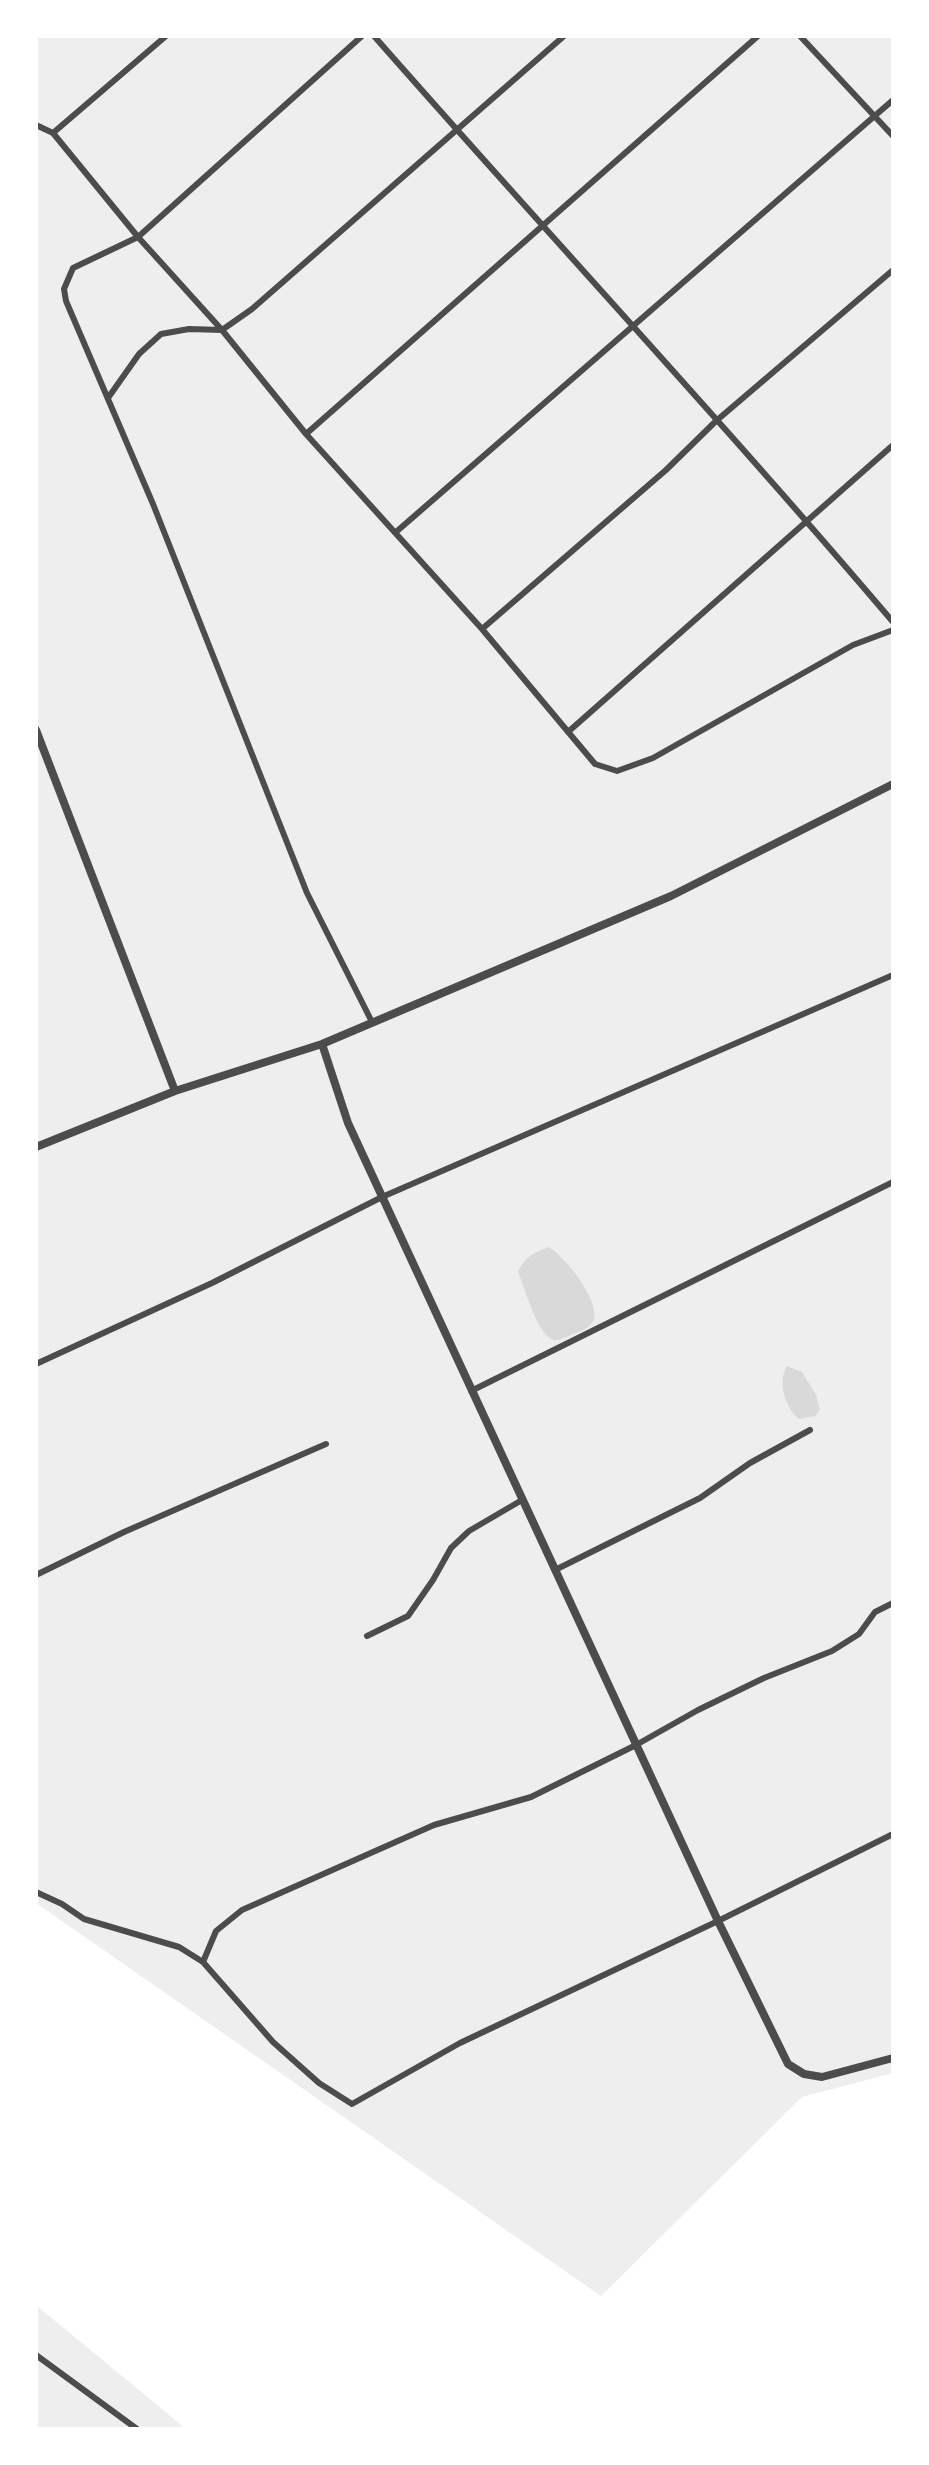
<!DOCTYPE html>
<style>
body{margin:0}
#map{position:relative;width:929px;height:2465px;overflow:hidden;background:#fff;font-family:"PT Sans",sans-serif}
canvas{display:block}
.frame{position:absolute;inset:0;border:38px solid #fff;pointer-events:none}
</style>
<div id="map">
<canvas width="929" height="2465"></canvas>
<div class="frame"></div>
</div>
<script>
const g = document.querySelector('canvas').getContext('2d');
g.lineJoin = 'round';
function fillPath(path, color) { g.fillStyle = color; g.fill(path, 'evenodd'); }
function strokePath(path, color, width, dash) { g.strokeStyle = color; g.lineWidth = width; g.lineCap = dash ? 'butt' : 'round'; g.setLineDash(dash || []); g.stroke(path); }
const green = new Path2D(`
 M36,36H893V2073L802,2097L601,2296L36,1903Z
 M36,2305L186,2429H36Z`);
const water = new Path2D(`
 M549,1247C565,1257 599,1299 594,1319C591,1329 577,1332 569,1336C564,1338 557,1342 551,1339C536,1331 525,1288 518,1272C524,1257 535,1252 549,1247Z
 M787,1366L802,1372L816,1395L820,1410L815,1416L799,1419C785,1408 777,1381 787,1366Z`);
const service = new Path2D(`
 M362,36L138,237L73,268L64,289L66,301L153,504L307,893L372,1022
 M374,36C546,232 724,423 893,622
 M800,36L893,136
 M36,125L53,133L138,237L222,330L306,434L482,629L595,764L617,771L653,758L853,645L893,630
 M53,133L166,36
 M108,398L139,354L161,334L189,329L222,330L252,309L564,36
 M306,434L758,36
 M396,532L893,100
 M482,629L666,470L716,421L893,270
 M568,732L893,445
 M36,1364L212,1283L382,1197L893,975
 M471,1391L893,1182
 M555,1570L700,1498L750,1463L810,1430
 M36,1575L124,1532L326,1444
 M367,1636L408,1616L433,1580L451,1548L469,1531L522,1500
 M36,1892L62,1904L84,1919L179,1947L203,1962L273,2042L319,2083L352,2104L460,2043L718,1921L893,1834
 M203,1962L216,1931L242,1910L434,1825L531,1797L636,1745L698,1710L764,1678L832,1651L859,1634L875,1612L893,1603
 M36,2355L137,2429`);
const minor = new Path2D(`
 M36,730L175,1091
 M322,1044L348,1123L718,1921L788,2064L804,2074L822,2077L893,2058
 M36,1147L175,1091L322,1044L671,896L893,784`);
fillPath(green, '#eee');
fillPath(water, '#d9d9d9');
strokePath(service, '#4c4c4c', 6);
strokePath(minor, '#4c4c4c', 8);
</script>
